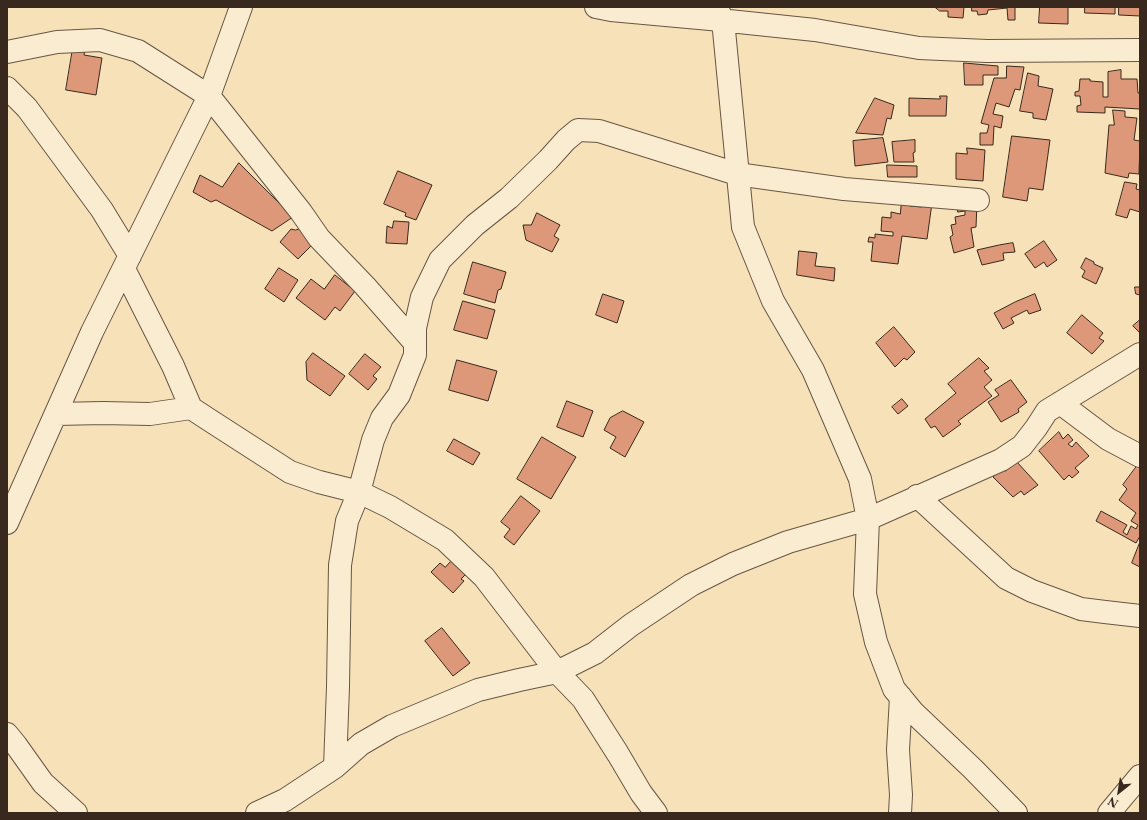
<!DOCTYPE html>
<style>
body{margin:0}
#map{position:relative;width:1147px;height:820px;overflow:hidden;background:#f7e1b8;font-family:"Libre Caslon Text",serif}
canvas{display:block}
.frame{position:absolute;inset:0;border:8px solid #39281d;pointer-events:none}
.north{position:absolute;left:1099px;top:772px;width:40px;height:40px;-webkit-text-stroke:3px #faecd1;paint-order:stroke;rotate:210deg;font-size:11px;font-weight:700;line-height:16px;text-align:center;color:#39281d}
.north::after{content:'';display:block;margin:auto;width:14px;height:18px;background:#39281d;clip-path:polygon(50% 0,100% 100%,50% 72%,0 100%)}
</style>
<div id="map">
<canvas width="1147" height="820"></canvas>
<div class="frame"></div>
<div class="north">N</div>
</div>
<script>
const g = document.querySelector('canvas').getContext('2d');
g.lineJoin = 'round';
function fillPath(path, color) { g.fillStyle = color; g.fill(path, 'evenodd'); }
function strokePath(path, color, width, dash) { g.strokeStyle = color; g.lineWidth = width; g.lineCap = dash ? 'butt' : 'round'; g.setLineDash(dash || []); g.stroke(path); }
const building = new Path2D(`
 M935,7H964L963,18L948,17V11H940Z
 M972,7H1015V20H1008L1007,8L988,10L987,14L978,15L977,11H972Z
 M1040,7H1068V24L1039,23Z
 M1085,7H1115V14L1085,13Z
 M1119,7H1140V16L1119,15Z
 M73,48L85,50L84,55L102,58L96,95L66,90Z
 M964,63L998,66V75H983V85H965Z
 M1007,66L1024,67L1020,90L1015,89L1009,107L996,103L993,114L1003,116L1001,128L994,126L993,145H980V133H987L989,125L981,123L994,78H1006Z
 M1121,70V79H1137L1138,93H1140V109L1105,107V113L1077,112V106L1081,105L1080,96H1075V92L1079,91L1080,79H1090V81L1103,82V97H1108V72Z
 M1028,73L1039,76L1038,86L1053,89L1046,120L1033,118V113L1020,111Z
 M940,96H947L946,116H909V98L940,99Z
 M875,98L894,105L891,119L887,118L883,135L856,133Z
 M1113,110L1125,111V117L1137,118L1134,140L1140,141L1139,174L1129,173L1128,178L1105,173L1109,125H1114Z
 M1012,136L1050,140L1043,190L1029,188L1027,201L1003,197Z
 M883,138L888,162L855,166L853,141Z
 M915,140V152L913,153L914,162H894L892,142Z
 M967,148L985,150L983,181L956,179V153L967,154Z
 M239,163L293,217L272,231L216,200L211,202L193,192L200,175L222,187Z
 M887,165L917,166V177H888Z
 M398,171L432,185L416,220L405,216L406,213L384,204Z
 M1125,182L1137,184L1136,189L1140,190V212L1130,209L1127,218L1116,215Z
 M902,199L910,200V206L922,207V202L932,203L927,239L902,236L898,264L871,261L873,242H868L869,237L875,238V234L893,236V232L881,231L882,217L891,218V212L900,214Z
 M957,201L977,203L976,227L971,228L974,247L954,253L950,237L953,235L951,225L956,224L955,217L965,215V211L958,212Z
 M537,213L560,225L554,236L559,239L552,252L526,240L523,225H531Z
 M394,221L409,222L407,244L386,243L387,226L392,228Z
 M306,227L319,238L298,259L280,242L291,229L295,230Z
 M1044,241L1057,260L1047,267L1044,262L1035,268L1025,254Z
 M1013,243L1015,252L1003,253L1004,260L982,265L977,250L999,245Z
 M799,251L817,253L815,266L835,268L834,281L797,275Z
 M1086,258L1094,262V264L1103,268L1096,284L1082,277L1085,271L1081,268Z
 M473,262L506,272L501,289L498,290L495,303L464,294Z
 M279,268L298,280L284,302L265,289Z
 M335,275L355,291L340,311L335,307L325,320L296,298L311,279L324,289Z
 M1135,287H1140V295L1136,294Z
 M603,294L624,301L617,323L596,315Z
 M1035,294L1041,310L1029,314L1027,310L1011,318L1014,323L1003,329L994,313L1015,302Z
 M463,301L495,310L487,339L454,330Z
 M1082,315L1103,333L1099,338L1104,341L1092,354L1067,333Z
 M1140,320V332H1139L1133,326Z
 M894,327L915,352L907,360L904,358L895,367L876,343Z
 M313,353L345,376L330,396L307,380L306,362Z
 M365,354L381,367L373,376L377,379L368,390L349,374Z
 M979,358L989,368L984,371L992,380L984,387L992,396L958,421L961,424L943,437L935,426L931,428L925,419L956,393L948,384Z
 M457,360L497,371L488,401L449,390Z
 M1011,380L1027,402L1018,409L1019,412L1001,422L988,402L999,395L995,390Z
 M902,399L908,406L898,414L892,407Z
 M567,401L593,411L583,437L557,427Z
 M623,411L644,422L625,457L610,448L616,437L604,430L610,418Z
 M1059,432L1063,439L1068,434L1073,440L1068,444L1072,447L1076,442L1089,456L1075,468L1079,472L1072,478L1069,475L1064,480L1039,451Z
 M542,437L576,457L551,499L517,479Z
 M454,439L480,453L473,465L447,451Z
 M1016,461L1038,485L1024,495L1021,491L1013,497L993,477L1002,468L1005,471Z
 M1137,466L1140,468V536L1136,543L1096,521L1101,511L1127,525L1123,532L1127,535L1131,526L1136,529L1138,525L1131,521L1136,513L1119,500L1127,489L1123,485Z
 M521,496L540,511L514,545L504,537L510,529L501,522Z
 M1140,542V567L1132,563Z
 M457,555L471,569L461,579L464,581L453,593L431,572L440,563L445,567Z
 M442,628L470,663L453,676L425,641Z`);
const minor = new Path2D(`
 M596,7L611,10L710,19L815,30L919,48L987,51L1140,50
 M716,7L723,20L743,227L773,301L813,370L860,479L868,519L865,594L876,642L894,689L913,712L973,769L1016,813
 M7,52L57,42L100,40L138,51L209,96L301,212L319,238L365,286L415,343
 M7,88L27,108L102,210L130,256
 M124,269L173,366L191,408L214,423L290,472L319,482L359,492L390,507L445,540L484,577L557,672L583,699L618,754L641,793L656,813
 M1060,403L1108,439L1140,456
 M56,414L103,413L150,414L191,408
 M917,496L1006,578L1032,591L1081,609L1105,612L1140,616
 M7,523L92,332L209,96L241,7
 M7,734L16,745L43,783L76,813
 M335,767L338,687L340,565L347,521L359,492L373,440L382,418L399,395L415,355V328L422,297L440,260L475,225L509,198L548,160L566,140L578,130L599,131L737,174L844,189L978,200
 M257,813L285,800L335,767L361,744L392,726L478,690L519,680L557,672L595,653L631,625L691,585L733,564L788,542L868,519L1001,460L1022,446L1036,428L1047,411L1140,354
 M900,813L901,795L898,750L901,697
 M1109,813L1140,776`);
fillPath(building, '#dd9879');
strokePath(building, '#39281d', 1);
strokePath(minor, '#685644', 24);
strokePath(minor, '#faecd1', 22);
</script>
